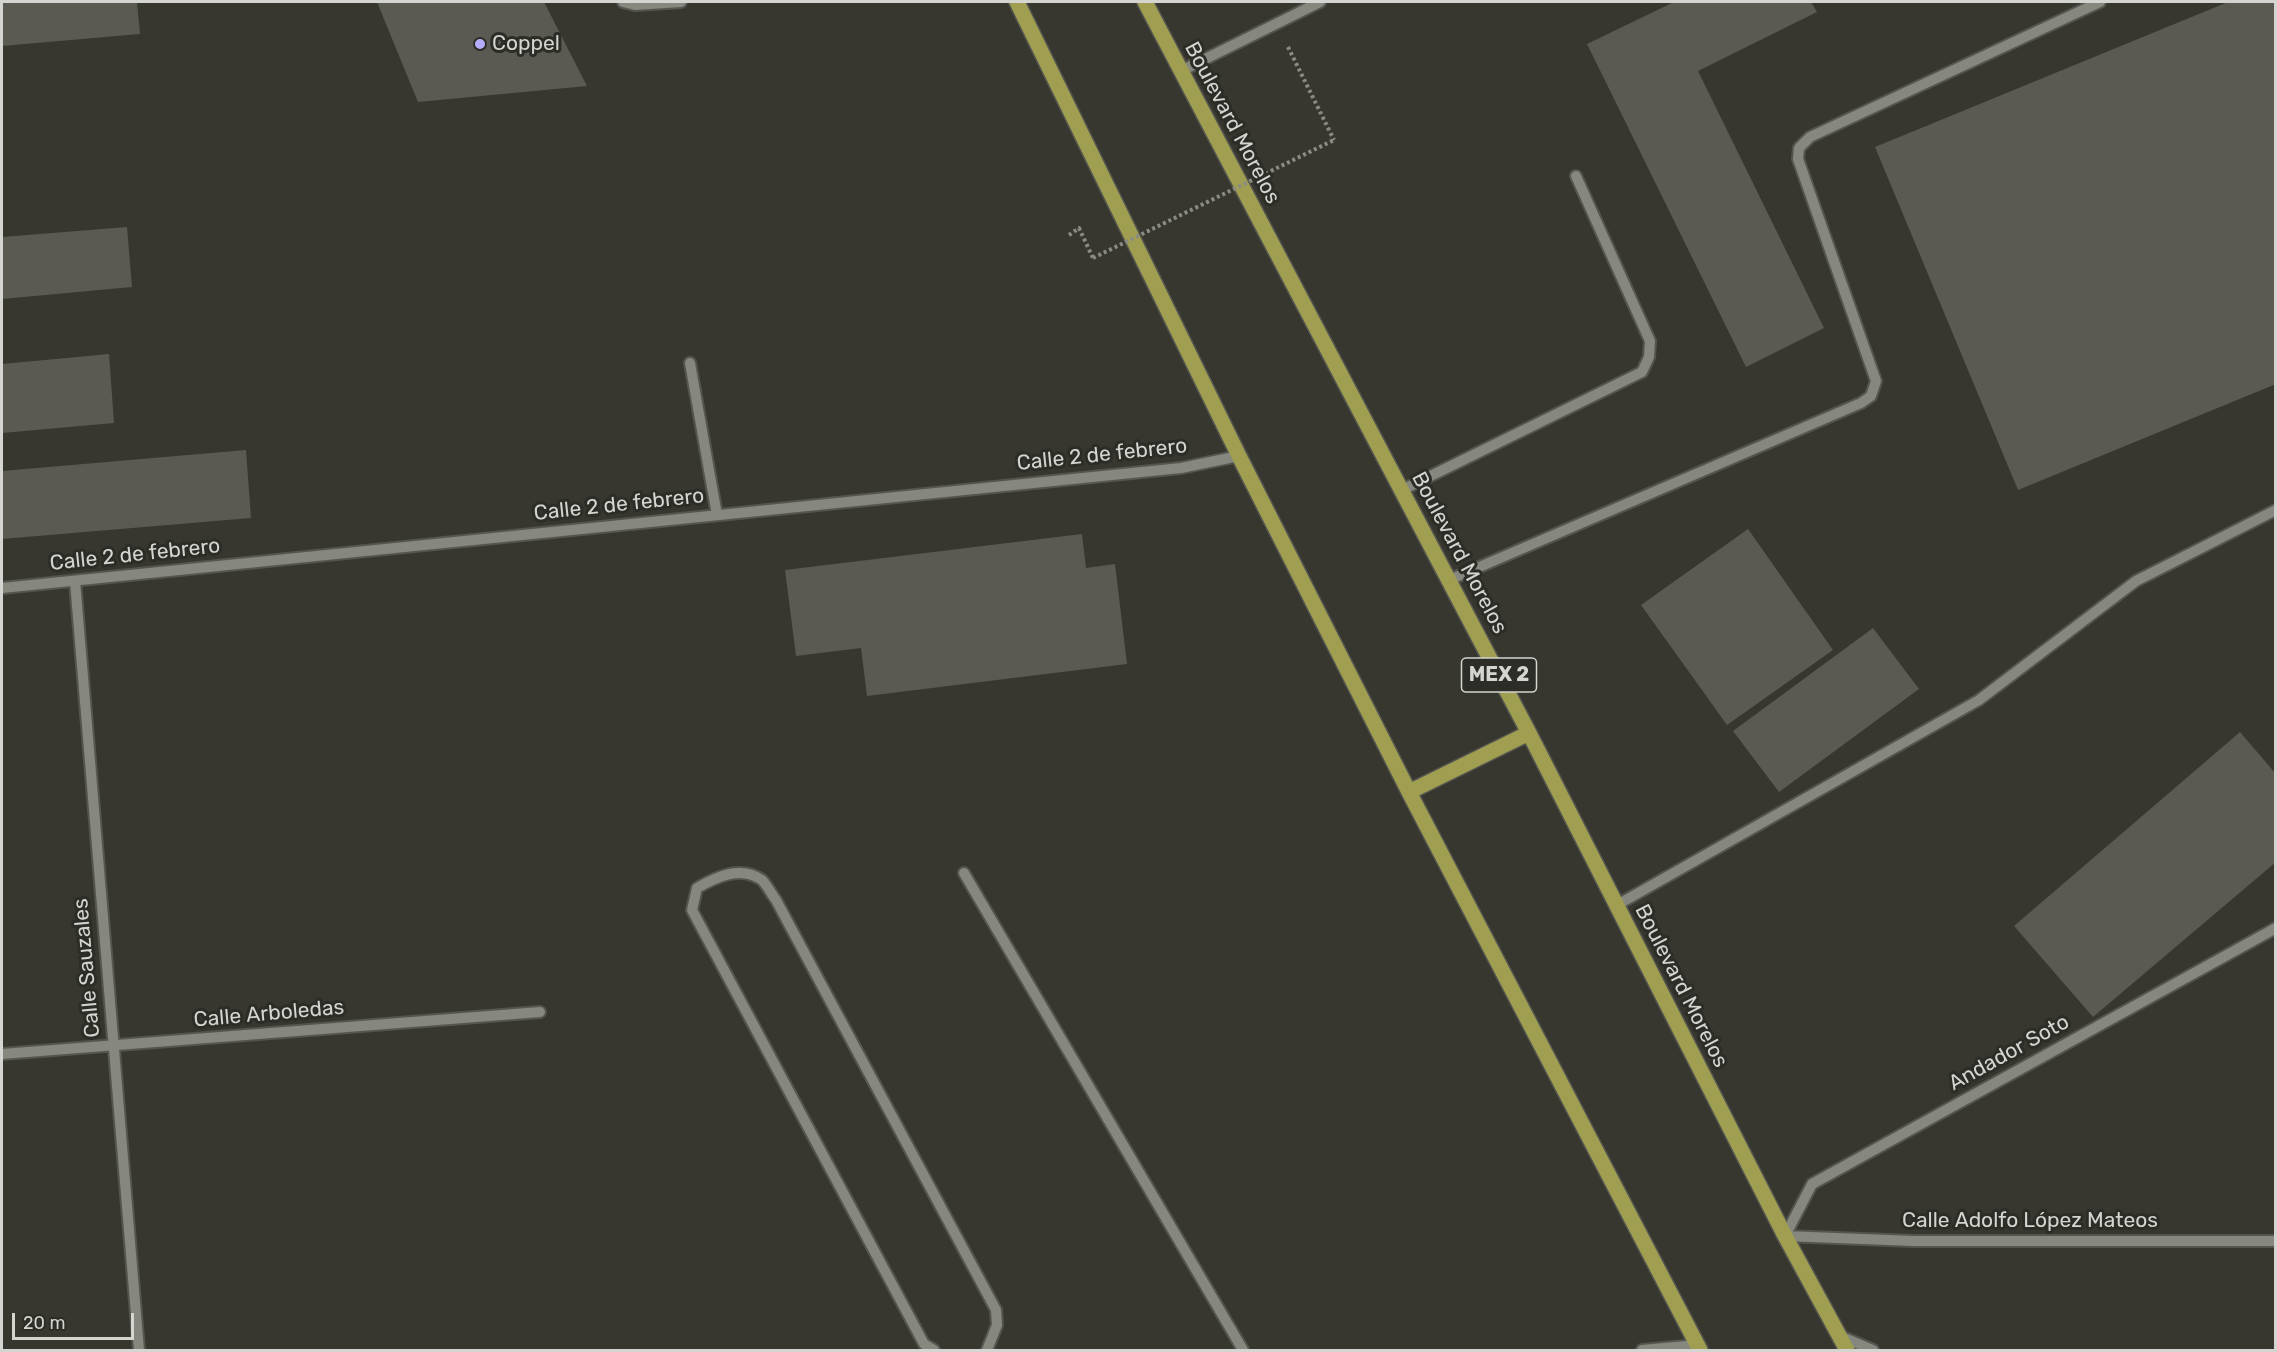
<!DOCTYPE html>
<meta charset="utf-8">
<style>
body{margin:0}
#map{position:relative;width:2277px;height:1352px;overflow:hidden;background:#373730;font-family:Rubik,sans-serif}
canvas{display:block}
.frame{position:absolute;inset:0;border:3px solid #d4d4d0;pointer-events:none}
.scale{position:absolute;left:12px;top:1313px;width:122px;height:27px;box-sizing:border-box;border:3px solid #d4d4d0;border-top:0;padding-left:8px;font-size:18px;line-height:21px;white-space:nowrap;color:#d4d4d0;-webkit-text-stroke:4px #2d2d27;paint-order:stroke}
</style>
<div id="map">
<canvas width="2277" height="1352"></canvas>
<div class="frame"></div>
<div class="scale">20 m</div>
</div>
<script>
const g = document.querySelector('canvas').getContext('2d');
g.lineJoin = 'round';
function fillPath(path, color) { g.fillStyle = color; g.fill(path, 'evenodd'); }
function strokePath(path, color, width, dash) { g.strokeStyle = color; g.lineWidth = width; g.lineCap = dash ? 'butt' : 'round'; g.setLineDash(dash || []); g.stroke(path); }
function label(font, color, halo, rows, align = 'center') {
  g.font = font + ' Rubik,sans-serif'; g.lineWidth = 6; g.setLineDash([]); g.textBaseline = 'middle'; g.strokeStyle = halo; g.fillStyle = color; for (const [text, x, y, turn = 0] of rows) {
    g.save(); g.translate(x, y); g.rotate((+turn || 0) * Math.PI / 180); g.textAlign = isNaN(turn) ? turn : align; if (halo) g.strokeText(text, 0, 0); g.fillText(text, 0, 0); g.restore();
  }
}
const building = new Path2D(`
 M2,2H137L140,34L2,46Z
 M377,2H544L587,86L418,102Z
 M1674,2H1811L1817,12L1698,71L1824,328L1746,367L1587,44Z
 M2228,2H2276V384L2018,490L1875,147Z
 M127,227L132,287L2,299V237Z
 M109,354L114,423L2,433V364Z
 M246,450L251,518L2,539V471Z
 M1748,529L1833,650L1727,725L1641,605Z
 M1082,534L1086,568L1115,564L1127,664L867,696L861,648L796,656L785,570Z
 M1873,628L1919,689L1779,792L1733,731Z
 M2240,732L2276,774V862L2093,1017L2014,926Z`);
const path = new Path2D(`
 M1288,47L1334,140
 M1069,235L1079,228L1093,258`);
const minor = new Path2D(`
 M623,2L635,5L681,2
 M1181,71L1320,2
 M690,363L717,515
 M1402,490L1642,372L1649,357L1650,341L1576,176
 M1449,580L1861,403L1871,396L1876,381L1798,159L1799,148L1810,137L2100,2
 M75,581L139,1350
 M2,588L1181,468L1239,456
 M964,873L1243,1350
 M1617,905L1979,700L2136,581L2276,510
 M2276,928L1812,1184L1785,1236L1914,1241H2276
 M2,1054L540,1012
 M1840,1336L1873,1350
 M934,1350L924,1344L692,910L697,888C716,877 741,865 762,880C767,885 772,895 776,900L996,1310L997,1325L987,1350
 M1642,1350L1697,1345`);
const major = new Path2D(`
 M1017,2L1239,456L1409,792L1700,1350
 M1145,2L1529,733L1785,1236L1847,1350
 M1409,792L1529,733`);
const pathBridge = new Path2D(`
 M1093,258L1334,140`);
const markers = [
 [480,44,6,"#b4acf9"]
];
const shields = [
 [1499,675,75]
];
const shieldNames = [
 ["MEX 2",1499,675]
];
const poiNames = [
 ["Coppel",492,44]
];
const streetNames = [
 ["Boulevard Morelos",1232,123,62],
 ["Calle 2 de febrero",1102,455,-6],
 ["Calle 2 de febrero",619,505,-6],
 ["Boulevard Morelos",1459,553,62],
 ["Calle 2 de febrero",135,555,-6],
 ["Calle Sauzales",87,968,-95],
 ["Boulevard Morelos",1681,986,63],
 ["Calle Arboledas",269,1014,-5],
 ["Andador Soto",2009,1053,-29],
 ["Calle Adolfo López Mateos",2030,1221]
];
fillPath(building, '#5a5a53');
strokePath(minor, '#55554f', 14);
strokePath(major, '#55554f', 18);
strokePath(path, '#8b8b86', 4, [3, 3]);
strokePath(minor, '#86877f', 10);
strokePath(major, '#9f9e51', 15);
strokePath(pathBridge, '#8b8b86', 4, [3, 3]);
for (const [x, y, r, color] of markers) { const dot = new Path2D(); dot.arc(x, y, r, 0, 2 * Math.PI); g.fillStyle = color; g.fill(dot); strokePath(dot, '#2d2d27', 2); }
for (const [x, y, w] of shields) { const box = new Path2D(); box.roundRect(x - w / 2, y - 17, w, 34, 4.5); g.fillStyle = '#2d2d27'; g.fill(box); strokePath(box, '#d4d4d0', 1.5); }
label('bold 20px', '#d4d4d0', null, shieldNames);
label('21px', '#d4d4d0', '#2d2d27', poiNames, 'left');
label('21px', '#d4d4d0', '#2d2d27', streetNames);
</script>
